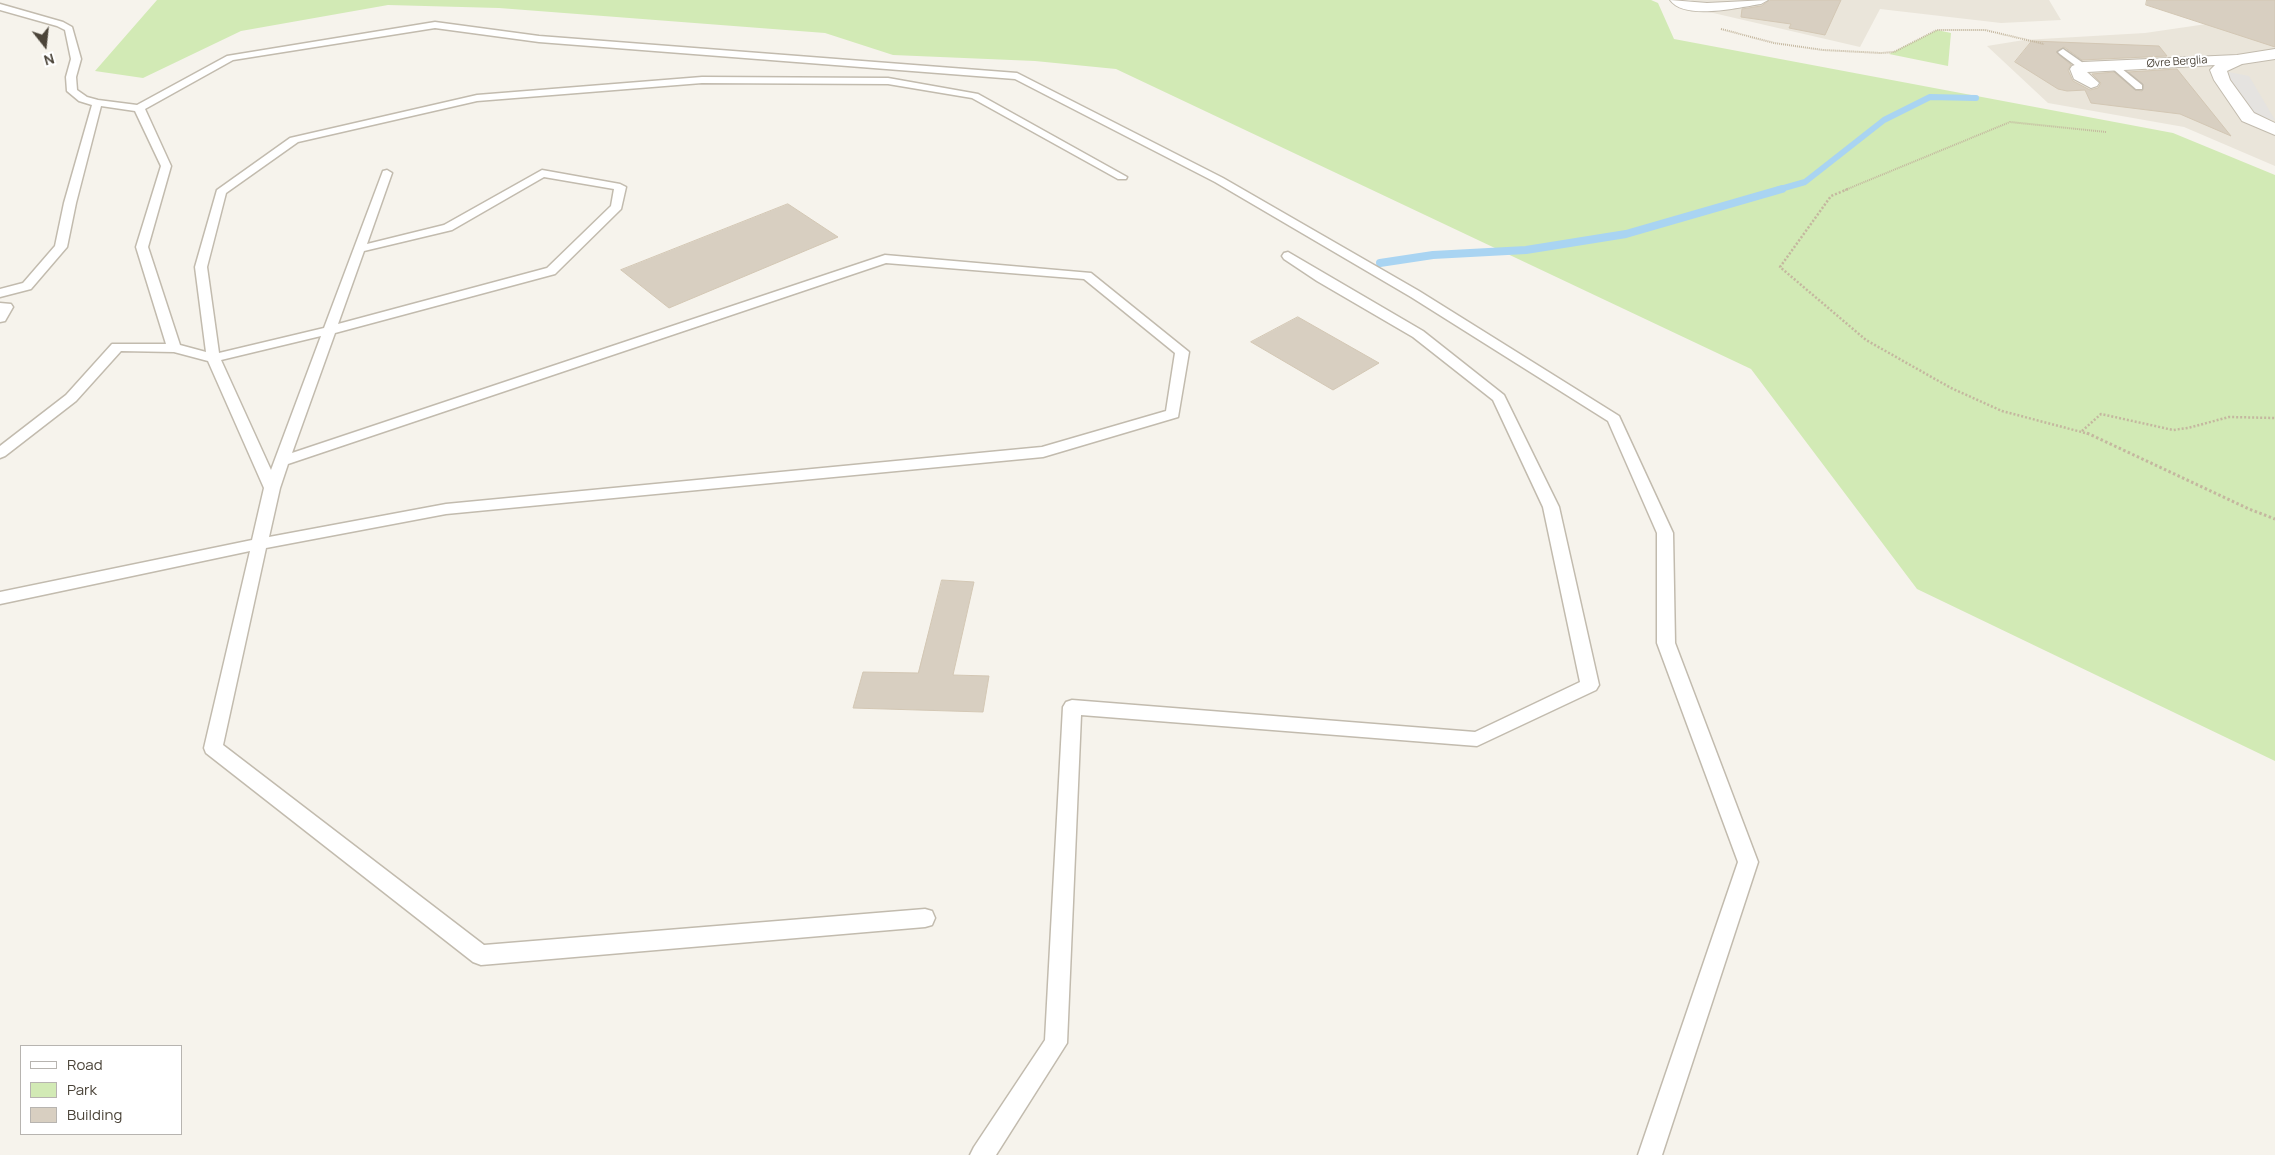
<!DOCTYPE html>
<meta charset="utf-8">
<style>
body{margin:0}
#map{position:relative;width:2275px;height:1155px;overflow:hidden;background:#f6f3ec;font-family:Manrope,sans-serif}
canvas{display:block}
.legend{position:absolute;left:20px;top:1045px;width:162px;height:90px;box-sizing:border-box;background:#fff;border:1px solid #b7b4b0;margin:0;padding:6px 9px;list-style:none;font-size:15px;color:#4b4439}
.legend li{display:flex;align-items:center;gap:10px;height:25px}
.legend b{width:25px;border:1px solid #b7b4b0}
.north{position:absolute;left:20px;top:20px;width:50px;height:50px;-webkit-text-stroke:4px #fff;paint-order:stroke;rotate:164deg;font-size:14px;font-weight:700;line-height:20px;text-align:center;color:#4b4439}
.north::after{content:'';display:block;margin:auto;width:18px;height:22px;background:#4b4439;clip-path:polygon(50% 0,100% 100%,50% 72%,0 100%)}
</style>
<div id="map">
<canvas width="2275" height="1155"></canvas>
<ul class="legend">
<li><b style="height:6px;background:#fff"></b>Road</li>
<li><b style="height:14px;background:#d2eab5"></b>Park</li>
<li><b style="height:14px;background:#d8cfc1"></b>Building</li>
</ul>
<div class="north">N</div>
</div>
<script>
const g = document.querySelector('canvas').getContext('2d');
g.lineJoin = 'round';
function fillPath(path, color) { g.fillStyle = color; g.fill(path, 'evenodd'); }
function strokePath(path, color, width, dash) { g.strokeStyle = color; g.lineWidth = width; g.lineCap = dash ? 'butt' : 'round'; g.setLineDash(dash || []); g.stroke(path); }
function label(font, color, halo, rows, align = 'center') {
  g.font = font + ' Manrope,sans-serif'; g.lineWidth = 4; g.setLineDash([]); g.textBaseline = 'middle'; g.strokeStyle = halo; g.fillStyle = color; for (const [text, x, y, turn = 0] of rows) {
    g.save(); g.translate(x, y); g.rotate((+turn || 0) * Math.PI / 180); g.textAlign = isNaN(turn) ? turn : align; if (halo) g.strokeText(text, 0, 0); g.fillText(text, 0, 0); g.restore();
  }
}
const residential = new Path2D(`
 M1690,0H2049L2061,20L2001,23L1880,9L1860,47L1709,12L1705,7Z
 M2275,14V166L2184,127L2048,103L1987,46L2024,40L2145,33Z`);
const green = new Path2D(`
 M157,0H1651L1658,3L1674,39L2173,133L2275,175V761L1917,589L1751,369L1116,69L1035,61L893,55L825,33L499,8L388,5L241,31L143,78L95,71Z
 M1937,30L1951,33L1948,66L1889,54Z`);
const parking = new Path2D(`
 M2218,70L2249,76L2275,120L2248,117Z`);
const streamFar1 = new Path2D(`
 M1777,190L1805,182L1884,120L1930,97L1976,98`);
const stream = new Path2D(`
 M1380,263L1433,255L1526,250L1626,234L1782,189`);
const building = new Path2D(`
 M1770,0H1841L1825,35L1789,28L1791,24L1741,17L1742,9L1761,6Z
 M2147,0H2275V47L2146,5Z
 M2032,41L2159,46L2167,56L2082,60L2064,47L2056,52L2071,65L2068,70L2073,81L2090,90L2098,88L2101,83L2092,74L2114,72L2135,90L2142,91L2143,84L2128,72L2177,69L2231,136L2180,114L2091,103L2085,90L2067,91L2058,89L2015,62Z
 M788,204L838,237L669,308L621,270Z
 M1298,317L1379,363L1333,390L1251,342Z
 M942,580L974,582L953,675L989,676L983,712L853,708L863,672L918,673Z`);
const pathFar2 = new Path2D(`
 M1721,29L1774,43L1823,50L1881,53L1894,52L1937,30H1985L2044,44
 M1845,190L2010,122L2106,132`);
const pathFar1 = new Path2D(`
 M1848,189L1831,196L1780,267L1866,340L1951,388L2002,411L2089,434
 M2082,431L2101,414L2173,430L2188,428L2229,417L2275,418`);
const path = new Path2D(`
 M2087,433L2249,509L2275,519`);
const service = new Path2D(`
 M0,4L63,22L72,27L81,59L76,77L77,90L87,97L98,100L137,105L227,56L435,22L539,36L1017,73L1223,178L1419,291L1619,416L1673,533L1675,643L1758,862L1662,1155H1638L1738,862L1657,643V533L1608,421L1411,297L1215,182L1015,79L539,42L435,28L233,60L145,109L171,166L148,247L180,345L206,352L195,267L217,190L290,138L477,95L702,77L888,78L978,94L1127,177L1126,179H1118L972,98L888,84L702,83L477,101L298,142L226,193L207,267L219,353L324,328L383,171L387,170L392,173L367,244L444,225L542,170L620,184L626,187L621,209L555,274L335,333L292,453L885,255L1091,273L1189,352L1178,417L1043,457L446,514L266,548L223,745L484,945L925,909L932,911L935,918L932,925L925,927L481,965L473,962L206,753L204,748L250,551L0,604V592L252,540L264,488L208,361L174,352L121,351L76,401L5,456L0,458V446L66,395L112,344H166L136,247L161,166L135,111L101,106L76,203L67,247L31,289L0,297V289L23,283L55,246L64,203L92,105L79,101L67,91L66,77L71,59L65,30L57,26L0,10ZM544,177L614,189L611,206L547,268L338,324L364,251L452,230ZM886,263L1084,279L1175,353L1166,411L1042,447L446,504L269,537L280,488L288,464ZM321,336L271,470L221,360Z
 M2063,49L2086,65V69H2080L2060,54L2058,52Z
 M2116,64L2142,85V89H2136L2113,69L2111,67Z
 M1288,252L1423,331L1504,395L1559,507L1599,685L1596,690L1477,746L1081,715L1067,1043L996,1155H970L974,1147L1045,1040L1063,707L1066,702L1072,700L1475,732L1580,682L1543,507L1493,400L1413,337L1317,281L1284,259L1282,256L1284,253Z
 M0,303L11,304L13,307L5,321L0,322Z`);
const minor = new Path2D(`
 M1670,0L1707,3L1768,0L1761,4C1740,7 1685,21 1670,0Z
 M2275,49V59L2242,64L2227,71L2230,80L2254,113L2275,123V135L2242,121L2214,80L2210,70L2215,65L2087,72L2099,83L2097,86L2091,88L2074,79L2070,69L2072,66L2083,62L2237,55Z`);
const farStreetnames = [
 ["Øvre Berglia",2177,62,-4]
];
fillPath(residential, '#eae5da');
fillPath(green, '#d2eab5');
fillPath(parking, '#e5e3e0');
strokePath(streamFar1, '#a9d4f2', 6);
strokePath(stream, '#a9d4f2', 8);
fillPath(building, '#d8cfc1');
strokePath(building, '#d3c7b4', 1);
strokePath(service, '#c2bbae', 3);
strokePath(minor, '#c2bbae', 2);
strokePath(pathFar2, '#c4b79f', 2, [1, 1]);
strokePath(pathFar1, '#c4b79f', 2.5, [2, 2]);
strokePath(path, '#c4b79f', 3, [2.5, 2.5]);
fillPath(service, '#fff');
fillPath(minor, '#fff');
label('11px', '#4b4439', '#fff', farStreetnames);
</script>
